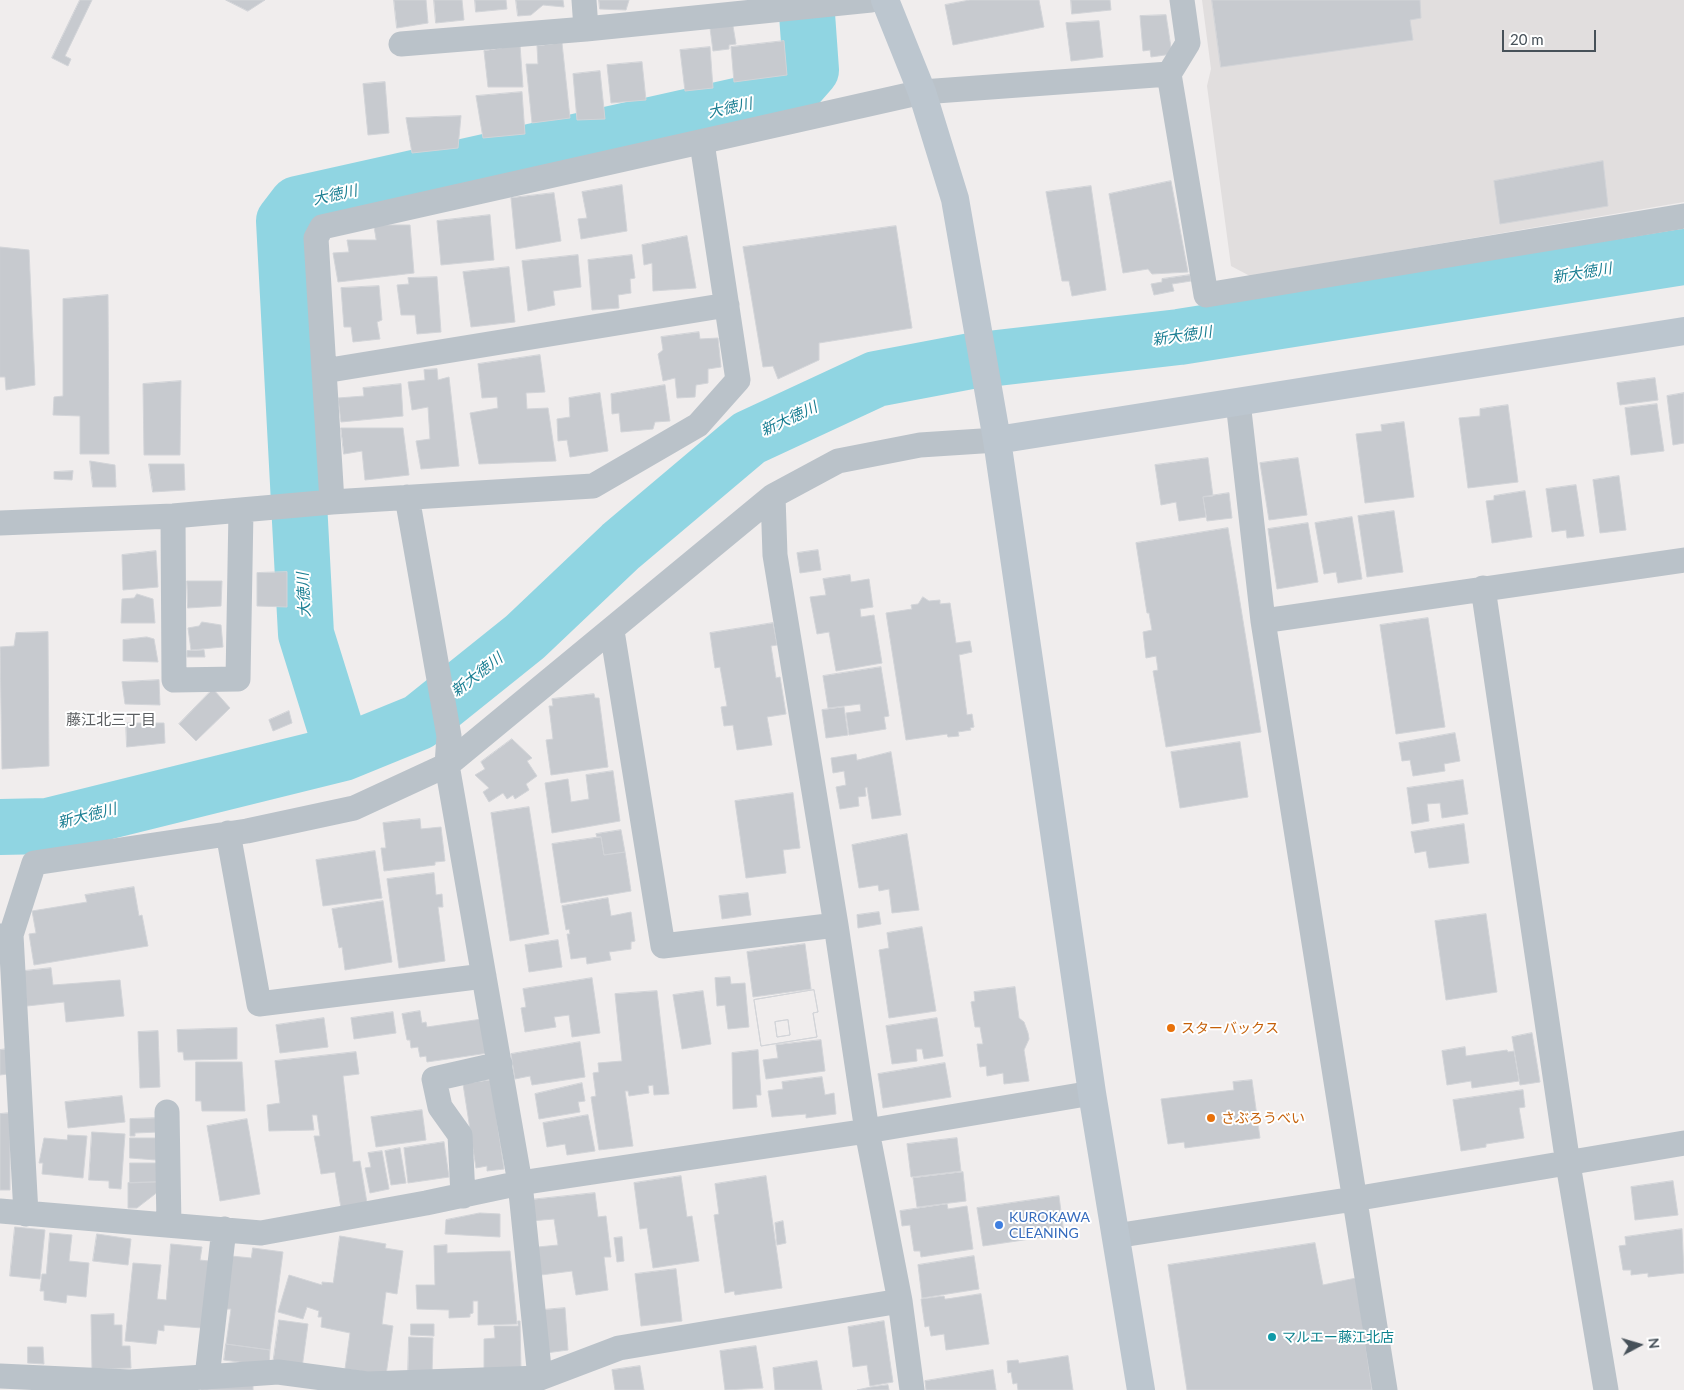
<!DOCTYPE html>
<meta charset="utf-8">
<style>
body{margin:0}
#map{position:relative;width:1684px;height:1390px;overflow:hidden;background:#f0eded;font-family:Lato,sans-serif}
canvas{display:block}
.north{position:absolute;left:1614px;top:1320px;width:50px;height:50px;-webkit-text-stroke:4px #fff;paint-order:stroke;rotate:84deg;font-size:14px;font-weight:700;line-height:20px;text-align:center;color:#475159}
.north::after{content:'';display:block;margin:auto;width:18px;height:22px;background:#475159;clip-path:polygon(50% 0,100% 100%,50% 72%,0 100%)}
.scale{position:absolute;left:1502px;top:30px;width:94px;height:22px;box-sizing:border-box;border:2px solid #475159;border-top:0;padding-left:6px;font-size:15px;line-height:18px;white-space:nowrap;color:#475159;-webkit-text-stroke:4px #fff;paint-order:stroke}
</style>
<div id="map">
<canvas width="1684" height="1390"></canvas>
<div class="north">N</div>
<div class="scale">20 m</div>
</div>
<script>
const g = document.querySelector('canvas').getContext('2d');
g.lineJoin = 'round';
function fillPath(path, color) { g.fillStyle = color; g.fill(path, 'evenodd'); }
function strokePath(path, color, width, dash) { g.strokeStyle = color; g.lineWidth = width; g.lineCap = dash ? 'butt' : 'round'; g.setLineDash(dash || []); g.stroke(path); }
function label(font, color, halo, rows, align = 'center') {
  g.font = font + ' Lato,"Noto Sans JP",sans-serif'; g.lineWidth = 4; g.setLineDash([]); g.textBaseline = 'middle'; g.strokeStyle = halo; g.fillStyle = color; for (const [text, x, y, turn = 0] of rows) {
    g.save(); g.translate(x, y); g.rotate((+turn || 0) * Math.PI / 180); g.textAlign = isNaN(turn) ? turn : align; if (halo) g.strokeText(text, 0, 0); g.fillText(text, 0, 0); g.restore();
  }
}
const education = new Path2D(`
 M1202,0H1684V202L1250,276L1231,266L1207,86L1211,69Z`);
const river = new Path2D(`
 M343,753L306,634L284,221L297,204L790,94L811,70L806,0
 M0,827L48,826L343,753L419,722L525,637L621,546L749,438L876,379L971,361L1179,337L1684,257`);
const building = new Path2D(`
 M80,0H92L65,56L71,59L68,66L52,58Z
 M226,0H265L248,11Z
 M394,0H426L428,23L397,28Z
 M434,0H462L464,20L436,23Z
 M475,0H506L507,9L476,12Z
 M516,0H563L564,7L543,5L531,15L518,16Z
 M599,0H629L626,10L600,9Z
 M970,0H1039L1044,27L953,45L945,5Z
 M1071,0H1110L1111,10L1072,14Z
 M1212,0H1420L1421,18L1410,20L1413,40L1221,67Z
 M1166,15L1172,54L1151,57L1150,50L1143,51L1140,16Z
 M1099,21L1103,57L1071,61L1066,23Z
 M733,26L736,44L729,45V49L713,51L710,28Z
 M784,41L787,75L734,82L731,47Z
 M562,43L570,118L532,123L526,64H538L537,46Z
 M520,45L523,87H488L484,51Z
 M710,47L713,88L685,91L680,50Z
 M642,62L646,100L611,103L607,65Z
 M600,71L605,119L577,120L573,74Z
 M385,82L389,133L368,135L363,84Z
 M522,92L525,134L483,138L476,96Z
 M461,116L458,148L412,153L406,118Z
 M1603,161L1608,206L1500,224L1494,181Z
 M1171,181L1188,272L1152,274L1148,269L1123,273L1109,194Z
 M622,185L627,231L581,239L578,219L587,218L582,192Z
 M1091,186L1106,290L1072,296L1069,281H1062L1046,192Z
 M554,193L561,241L516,249L511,198Z
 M490,215L494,260L441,265L437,221Z
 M374,225H410L414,273L338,282L333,253L349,252L347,240H376Z
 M896,226L912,328L819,343V360L778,379L773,366L763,367L743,247Z
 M687,236L696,288L653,291L652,263L644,265L642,245Z
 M0,247L29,250L35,385L6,390L5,377H0Z
 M578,255L581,287L553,291L555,305L528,311L522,261Z
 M632,255L635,278L630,279L631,293L618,295L619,308L592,310L588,260Z
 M509,267L515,322L471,327L463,272Z
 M1190,275L1191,281L1172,284L1174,291L1154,295L1151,284L1162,282V279Z
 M437,277L441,332L417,334L415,315H401L397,285L409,284L408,278Z
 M379,286L382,320L377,322L380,339L353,342L351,327H344L341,288Z
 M108,295L109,454H80V416L53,415L54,397L63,396V299Z
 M699,332L700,339L718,338L721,367L708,369V383L696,385L695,397L677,398L675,378L663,381L658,354L663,350L661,337Z
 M540,355L545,392L526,393L527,409L548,408L556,461L479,464L470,413L498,408L497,397L482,398L478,364Z
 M437,369L438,380L449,377L459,466L421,469L416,441L430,439L428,407L412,410L408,382L425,380L424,370Z
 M1655,378L1658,400L1620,405L1617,383Z
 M181,381L180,455H144L143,384Z
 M401,384L403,416L341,422L338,398L364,396L363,388Z
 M665,385L670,421L655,422L653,429L621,432L619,413L612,414L611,394Z
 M600,393L608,451L570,457L567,440L558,441L557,419L570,417L569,398Z
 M1684,393V443L1673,445L1667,396Z
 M1657,404L1664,451L1631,455L1625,408Z
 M1508,405L1518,482L1468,488L1459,418L1480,416V409Z
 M1404,422L1414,497L1365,503L1356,434L1382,431L1381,425Z
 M341,428H403L409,475L365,480L362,451L344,454Z
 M1208,458L1213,496L1203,497L1206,517L1179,521L1176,502L1161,505L1155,465Z
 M1298,458L1307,515L1269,520L1260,463Z
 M90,461L115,465L116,487H93Z
 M149,464H184L185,490L153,492Z
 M73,471L72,480L54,479V472Z
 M1619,476L1626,530L1600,533L1593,480Z
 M1576,485L1584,536L1567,538L1566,530L1552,532L1546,489Z
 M1525,491L1532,537L1492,543L1486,501L1494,500V496Z
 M1229,493L1232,518L1207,521L1203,497Z
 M1394,511L1403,572L1367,577L1358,516Z
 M1352,517L1362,579L1338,583L1336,572L1324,574L1315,523Z
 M1308,523L1318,582L1277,589L1268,529Z
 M1228,528L1261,732L1166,747L1153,671L1158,670L1156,656L1146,658L1143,632L1152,630L1149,613H1147L1136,543Z
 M818,550L821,570L800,573L797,553Z
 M156,551L158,587L123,590L122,555Z
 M287,572V607L257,606V573Z
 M850,575L851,582L869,579L873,607L860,609L861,617L874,615L882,663L836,671L829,632L817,634L810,597L826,595L823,579Z
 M187,581H222L221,606L188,608Z
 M137,594L153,599L155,623H121L122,599L134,598Z
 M923,597L929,601L940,600V604L950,603L956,643L970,641L972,652L959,655L967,715L972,714L974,727L970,728L971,730L958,732L959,736L948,737L947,734L906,740L886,613L912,609L911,605L918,604Z
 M1428,618L1445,727L1396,734L1380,625Z
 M202,622L221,625L223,647L191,650L188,628L199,626Z
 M773,623L777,645L771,646L776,678L780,677L786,714L767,717L772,745L737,750L733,725L724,726L721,707L727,706L720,667L715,668L710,633Z
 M48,632L49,766L2,769L0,647L14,646L16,633Z
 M147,637L154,639L158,662L123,661V640Z
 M204,650L205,657H187V651Z
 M881,667L889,716L884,717L886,729L849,735L846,713L861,711L860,704L828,708L823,676Z
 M159,680L160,705L125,704L122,682Z
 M213,689L230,708L196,741L179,724Z
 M594,694L595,698H599L608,767L551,775L546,740L553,739L549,706H553L552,699Z
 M844,707L848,735L826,738L822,710Z
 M289,711L292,723L273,731L269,720Z
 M126,723H164L165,743L127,747Z
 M1455,733L1460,761L1444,764L1445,771L1413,776L1410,760L1402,761L1399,743Z
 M512,739L532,758L527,761L537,776L526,784L529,790L515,799L513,795L507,799L503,793L489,802L483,792L489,788L475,775L485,769L481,762Z
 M1240,742L1248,797L1180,808L1171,752Z
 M891,752L901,815L872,819L867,787L865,788L866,796L858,797L859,806L840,809L836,787L846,785L844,771L833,773L831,758L856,754L857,760Z
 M613,771L620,821L552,833L545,783L568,779L571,802L589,799L586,775Z
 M1463,780L1468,814L1442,818L1440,803L1427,804L1429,821L1412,824L1407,788Z
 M793,793L800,848L783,850L786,873L746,878L735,801Z
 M529,807L549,934L510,941L491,813Z
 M420,819L421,829L441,827L445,861L435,862V865L384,871L381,848H386L383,823Z
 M1464,824L1469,863L1429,868L1426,851L1415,853L1411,832Z
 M621,830L625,852L604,855L601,837H597L596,834Z
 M907,834L919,910L892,913L889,889L879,891L878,885L859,888L852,845Z
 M601,837L604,855L625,852L631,891L561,903L552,844Z
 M375,851L382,898L323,906L316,860Z
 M434,873L436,895L442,894L443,907H438L445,961L399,968L387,879Z
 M134,887L139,916L142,915L148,946L34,965L29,934L36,933L32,911L87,902L85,895Z
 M748,893L751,915L722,919L719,896Z
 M608,898L611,916L631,912L635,941L631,942V949L609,952L611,960L587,964L586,957L571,959L567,934H570L569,929L566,930L562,906Z
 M383,901L392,962L345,970L342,947L339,948L332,909Z
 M879,912L881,924L858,928L857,915Z
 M1486,914L1497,992L1446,1000L1435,921Z
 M922,927L936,1011L889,1018L879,950L889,948L887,933Z
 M558,940L562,967L529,972L525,945Z
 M805,944L811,989L753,997L747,952Z
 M51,968L53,985L120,980L124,1016L66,1022L64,1002L27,1006L24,971Z
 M730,977L731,984L745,983L749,1027L728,1029L725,1005L717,1006L715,978Z
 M592,978L600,1033L572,1037L569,1015L554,1017L556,1027L525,1032L521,1008L526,1007L523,989Z
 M1015,987L1019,1018L1024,1022L1028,1033L1029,1039L1024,1050L1029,1081L1004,1084L1003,1073L987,1076L986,1066L980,1067L977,1044H983L980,1027H975L971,1002L975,1001L974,992Z
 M814,990L818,1012L813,1013L817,1037L761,1046L754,1000ZM788,1020L790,1035L777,1037L775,1022Z
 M814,990L818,1012L813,1013L817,1037L761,1046L754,1000Z
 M657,991L669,1094L654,1095L653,1085L648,1086L649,1093L629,1096L628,1091H625L633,1146L599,1150L591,1097L596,1096L593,1073L599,1072L598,1063L622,1061L615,994Z
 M703,991L711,1044L682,1049L673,995Z
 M420,1011L422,1023L426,1022L427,1027L482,1019L488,1053L427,1062L426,1056L420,1057L418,1047L411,1048L410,1040H407L402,1014Z
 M393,1012L396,1033L354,1039L351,1018Z
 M324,1018L328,1047L280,1053L276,1025Z
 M937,1018L943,1056L924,1059L922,1049H916L917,1061L892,1064L886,1026Z
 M788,1020L790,1035L777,1037L775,1022Z
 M237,1028V1059L184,1060L183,1052H178L177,1030Z
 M158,1031L160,1087L140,1088L138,1032Z
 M1532,1033L1540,1082L1520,1085L1512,1037Z
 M821,1040L825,1071L766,1079L763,1060L778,1058L776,1045Z
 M580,1042L585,1077L532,1085L530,1076L515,1079L511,1054Z
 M1465,1047L1466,1056L1507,1050L1508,1052L1514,1051L1519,1081L1472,1088L1471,1081L1447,1085L1442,1051Z
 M7,1049L8,1074L0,1075V1050Z
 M758,1050L761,1095H756L757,1107L733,1109L732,1053Z
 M356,1052L359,1074L343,1076L353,1162L360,1161L367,1203L341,1208L335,1172L321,1174L314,1136H320L317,1115H312L314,1130L269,1131L267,1105L280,1103L275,1061Z
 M196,1062H242L245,1111H202L201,1101H196Z
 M945,1063L951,1097L883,1108L878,1074Z
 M822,1077L825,1095L834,1093L836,1114L806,1118V1114L772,1117L768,1091L783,1089L782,1082Z
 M491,1080L504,1169L487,1171V1166L476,1168L463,1084Z
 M1252,1080L1260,1138L1185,1148L1184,1142L1168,1144L1161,1099L1234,1090L1233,1082Z
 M582,1083L585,1101L578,1102L580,1112L539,1119L535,1094Z
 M1523,1090L1525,1107L1519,1108L1524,1138L1486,1144V1147L1461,1151L1453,1100Z
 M122,1096L125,1122L68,1128L65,1102Z
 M422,1110L426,1140L376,1147L371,1117Z
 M10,1113V1190H0V1114Z
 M588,1115L595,1151L567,1155L565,1144L547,1147L543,1123Z
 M158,1118L159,1132L135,1133V1136H130V1119Z
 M247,1119L260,1194L220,1201L207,1126Z
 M92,1132L125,1134L121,1189L109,1188V1181L89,1180Z
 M68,1135L87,1136L83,1178L42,1174L43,1163H39L44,1138L67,1140Z
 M130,1138H159L156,1160L130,1158Z
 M957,1138L961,1171L911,1177L907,1144Z
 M444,1142L449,1177L408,1183L404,1148Z
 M400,1148L406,1183L391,1185L385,1151Z
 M382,1151L389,1189L370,1193L365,1168L371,1167L368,1153Z
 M130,1163H159V1182L130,1183Z
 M963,1172L966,1201L917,1207L913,1178Z
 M681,1176L687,1217L692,1216L699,1261L653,1268L647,1228L640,1229L634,1183Z
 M766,1176L782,1288L735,1295L734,1291L725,1293L714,1215L719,1214L715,1184Z
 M1673,1181L1678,1215L1635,1220L1631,1187Z
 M159,1182V1191L137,1208H128V1183Z
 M595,1193L598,1217L606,1216L611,1257H604L608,1290L576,1295L572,1271L541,1275L538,1247L558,1245L554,1219L531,1221L529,1200Z
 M1059,1196L1064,1234L983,1246L977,1208Z
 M947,1204L948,1209L967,1206L973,1249L921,1257L920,1251H914L910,1225L902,1226L900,1211Z
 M480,1213L500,1214V1237L445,1234L446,1220Z
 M783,1221L786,1243L777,1245L775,1223Z
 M15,1227L45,1230L40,1279L10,1276Z
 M1682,1229L1684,1273L1648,1277V1273L1631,1275V1270H1623L1619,1246L1626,1245L1625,1237Z
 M50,1233L72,1235L69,1261L89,1263L86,1297L67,1295L66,1303L44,1300V1291H40L42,1274H46Z
 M97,1234L131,1239L128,1265L93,1261Z
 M340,1236L386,1244L385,1248L403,1251L397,1294L386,1292L382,1324L393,1326L386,1375L345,1369L350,1333L321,1327L322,1317H318L319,1311L307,1307L303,1319L278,1312L289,1275L322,1285V1282L333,1283Z
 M622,1237L624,1261L617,1262L614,1238Z
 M1315,1243L1323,1285L1356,1278L1372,1390H1187L1168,1265Z
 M171,1244L202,1247L200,1260L209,1261L202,1328L164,1325V1331L158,1330L156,1344L125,1341L133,1263L161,1265L157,1299L166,1300Z
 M447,1245V1253L510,1251L517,1324L478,1325V1301H473V1313L470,1314V1317L449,1318V1310L417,1309L416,1285H435L434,1246Z
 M253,1248L283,1252L270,1350L226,1344L231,1309H225L231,1256L251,1258Z
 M974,1256L979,1289L922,1298L918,1265Z
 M676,1269L682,1321L641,1326L635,1274Z
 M981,1294L989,1344L946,1350L944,1334L931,1336L929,1326L925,1327L921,1299L944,1296L945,1299Z
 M565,1308L568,1350L546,1353L542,1310Z
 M114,1314V1325H122V1346H130L131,1368L92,1369L91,1315Z
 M279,1320L308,1324L302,1368L273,1364Z
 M518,1321H520L521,1370H484V1339L495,1338L494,1326H518Z
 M884,1321L893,1382L870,1386L867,1365L853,1367L848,1327Z
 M411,1324H434V1336L411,1335Z
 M409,1337L433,1338L432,1375H408Z
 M226,1344L270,1350L269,1366L224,1360Z
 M756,1346L763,1388L725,1390L720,1351Z
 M28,1347H43L44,1364L28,1363Z
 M1068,1356L1073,1390H1018L1017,1383L1013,1384L1011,1372L1008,1373L1007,1361L1018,1360L1019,1363Z
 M817,1361L822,1390H775L773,1368Z
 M640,1366L644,1390H615L612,1370Z
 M993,1370L996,1390H926L925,1381Z
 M253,1384V1390H202L201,1389Z
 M888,1385L889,1390H857L871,1387Z`);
const street = new Path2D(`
 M584,0L586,29L871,0
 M401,44L586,29
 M1169,74L1188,43L1182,0
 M324,371L727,305
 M1238,402L1263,621L1385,1390
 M407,497L449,736L447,765L773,496
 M332,502L316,238L322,227L922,92L1169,74L1206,295L1684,216
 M173,516L174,680L238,679L241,510
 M0,523L173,516L332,502L593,486L698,425L738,380L702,143
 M1483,588L1568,1164L1606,1390
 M1263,621L1684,560
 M612,631L663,946L836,925
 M228,833L259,1004L484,976
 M11,935L26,1214
 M0,936L11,935L34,863L247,831L354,808L447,765L520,1183L540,1378L619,1348L900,1301
 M167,1112L169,1225
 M463,1196L460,1135L440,1107L434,1079L500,1064
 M0,1211L261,1233L426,1203L520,1183L867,1131L1092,1093
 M1115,1236L1354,1199L1684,1143
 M0,1376L130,1382L278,1372L367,1384L540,1378
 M207,1377L224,1229
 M912,1390L900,1301L867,1131L836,925L775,555L773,496L838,461L920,445L997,440`);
const secondary = new Path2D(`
 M885,0L922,92L955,199L997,440L1092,1093L1141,1390
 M997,440L1684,331`);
const markers = [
 [1171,1028,5,"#e8710a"],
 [1211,1118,5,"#e8710a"],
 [999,1225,5,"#3f7fe0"],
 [1272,1337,5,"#0f9aa8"]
];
const foodNames = [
 ["スターバックス",1181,1028],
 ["さぶろうべい",1221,1118]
];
const shopNames = [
 ["KUROKAWA",1009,1217],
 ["CLEANING",1009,1233]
];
const cultureNames = [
 ["マルエー藤江北店",1282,1337]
];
const waterNames = [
 ["大徳川",730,108,-12],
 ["大徳川",335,195,-12],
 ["新大徳川",1582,273,-9],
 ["新大徳川",1182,336,-8],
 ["新大徳川",789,419,-25],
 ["大徳川",304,595,-93],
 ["新大徳川",477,675,-38],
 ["新大徳川",87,816,-14]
];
const neighbourhoodNames = [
 ["藤江北三丁目",111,720]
];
fillPath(education, '#e1dede');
strokePath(river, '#90d5e2', 56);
fillPath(building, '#c7cacf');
strokePath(building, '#d2d4d8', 1);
strokePath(street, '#bac2c9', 25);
strokePath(secondary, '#bcc6cf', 28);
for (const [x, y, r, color] of markers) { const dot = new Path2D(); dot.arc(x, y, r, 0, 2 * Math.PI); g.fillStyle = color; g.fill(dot); strokePath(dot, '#fff', 2); }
label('14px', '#c56008', '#fff', foodNames, 'left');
label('14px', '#366cbe', '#fff', shopNames, 'left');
label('14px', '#0d838f', '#fff', cultureNames, 'left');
label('italic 15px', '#1a7e92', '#fff', waterNames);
label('15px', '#5b5e61', '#fff', neighbourhoodNames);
</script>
